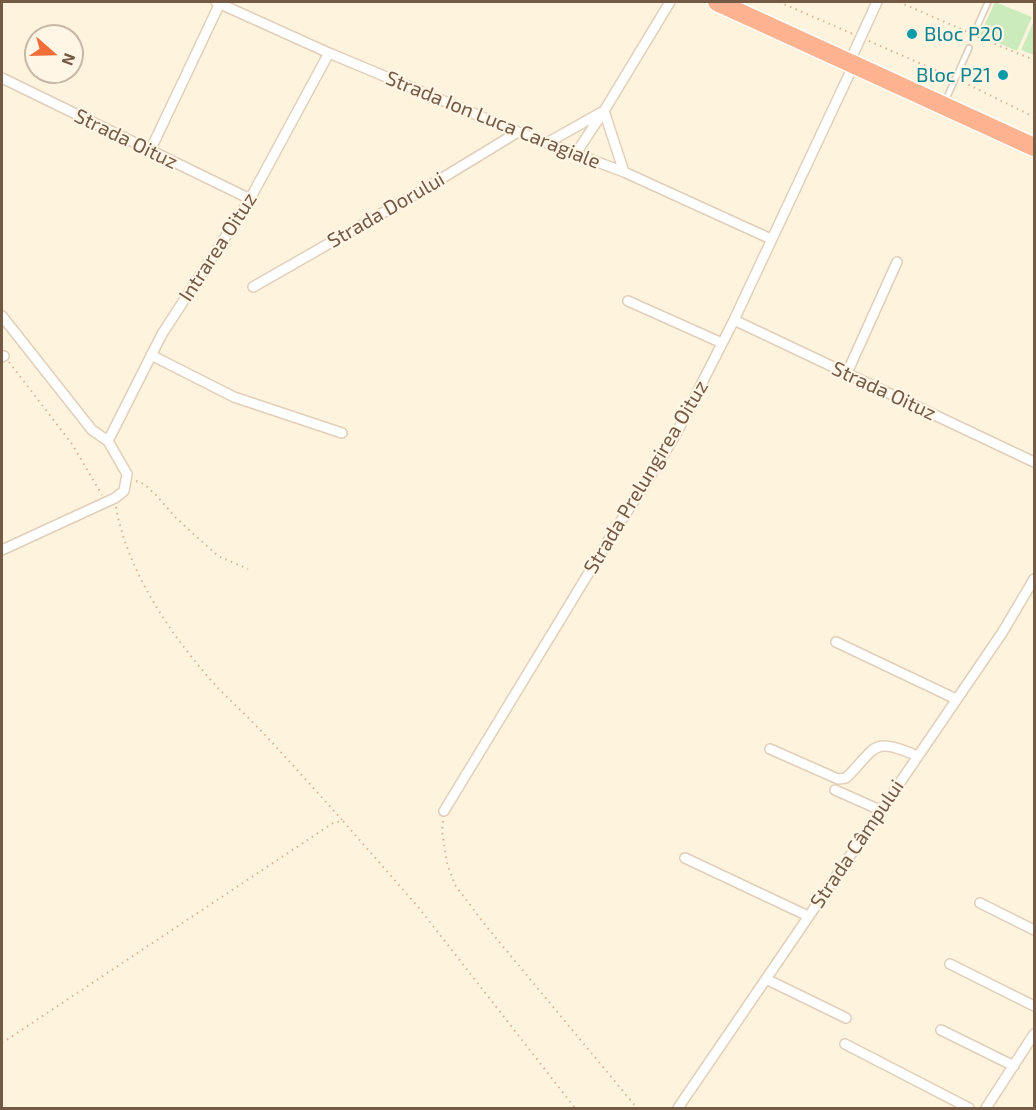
<!DOCTYPE html>
<meta charset="utf-8">
<style>
body{margin:0}
#map{position:relative;width:1036px;height:1110px;overflow:hidden;background:#fef3dd;font-family:"Exo 2",sans-serif}
canvas{display:block}
.frame{position:absolute;inset:0;border:3px solid #745945;pointer-events:none}
.north{position:absolute;left:24px;top:24px;width:60px;height:60px;box-sizing:border-box;background:#fff6e5;border:2px solid #c7b7a5;border-radius:50%;rotate:110deg;font-size:16px;font-weight:700;line-height:24px;text-align:center;color:#745945}
.north::after{content:'';display:block;margin:auto;width:21px;height:27px;background:#f16e39;clip-path:polygon(50% 0,100% 100%,50% 72%,0 100%)}
</style>
<div id="map">
<canvas width="1036" height="1110"></canvas>
<div class="frame"></div>
<div class="north">N</div>
</div>
<script>
const g = document.querySelector('canvas').getContext('2d');
g.lineJoin = 'round';
function fillPath(path, color) { g.fillStyle = color; g.fill(path, 'evenodd'); }
function strokePath(path, color, width, dash) { g.strokeStyle = color; g.lineWidth = width; g.lineCap = dash ? 'butt' : 'round'; g.setLineDash(dash || []); g.stroke(path); }
function label(font, color, halo, rows, align = 'center') {
  g.font = font + ' "Exo 2",sans-serif'; g.lineWidth = 4.5; g.setLineDash([]); g.textBaseline = 'middle'; g.strokeStyle = halo; g.fillStyle = color; for (const [text, x, y, turn = 0] of rows) {
    g.save(); g.translate(x, y); g.rotate((+turn || 0) * Math.PI / 180); g.textAlign = isNaN(turn) ? turn : align; if (halo) g.strokeText(text, 0, 0); g.fillText(text, 0, 0); g.restore();
  }
}
const green = new Path2D(`
 M995,2L1032,17L1017,51L980,35Z
 M1033,23L1034,24V55L1021,50Z`);
const path = new Path2D(`
 M779,2L853,34
 M899,2L970,33
 M978,37L1034,60
 M869,41L949,76
 M963,82L1034,117
 M9,362L72,444L102,495
 M136,481L144,484L157,496L175,517L218,556L248,569
 M116,507C127,572 174,640 218,688C234,704 251,720 266,736C292,764 318,793 343,821
 M443,821L442,831L447,863L455,885L486,926L637,1108
 M2,1043L333,823L343,821L419,908L575,1108`);
const lane = new Path2D(`
 M976,29L988,2
 M948,95L969,48`);
const street = new Path2D(`
 M216,2L329,53L518,132L624,172L771,239
 M854,52L877,2
 M2,78L250,199
 M604,111L624,172
 M547,143L602,112
 M150,151L220,3
 M576,153L604,111L670,2
 M253,287L421,191L518,132
 M628,301L722,343
 M2,316L92,430L108,441L127,474L124,491L115,498L2,550
 M734,320L1034,462
 M151,355L234,397L342,433
 M2,357L4,356
 M847,373L897,262
 M108,441L162,334L250,199L329,53
 M836,642L956,699
 M770,749L838,779L846,778C876,749 871,735 917,756
 M835,790L880,810
 M444,811L613,533L651,475L676,434L734,320L854,64
 M685,858L808,916
 M980,903L1034,930
 M950,964L1034,1006
 M766,979L846,1018
 M941,1030L1014,1066
 M845,1044L969,1108
 M678,1108L1002,633L1034,579
 M986,1108L1034,1034`);
const highway = new Path2D(`
 M717,2L1034,147`);
const markers = [
 [912,34,6,"#0f9aa8"],
 [1003,75,6,"#0f9aa8"]
];
const cultureNames = [
 ["Bloc P20",924,34],
 ["Bloc P21",991,75,"right"]
];
const streetNames = [
 ["Strada Ion Luca Caragiale",493,120,22],
 ["Strada Oituz",126,139,26],
 ["Strada Dorului",386,210,-30],
 ["Intrarea Oituz",218,247,-57],
 ["Strada Oituz",884,391,25],
 ["Strada Prelungirea Oituz",646,477,-59],
 ["Strada Câmpului",857,844,-56]
];
fillPath(green, '#ccebbc');
strokePath(lane, '#e2cfb9', 8);
strokePath(street, '#e2cfb9', 12);
strokePath(highway, '#fff', 21);
strokePath(path, '#d9b597', 2, [1.5, 4.5]);
strokePath(lane, '#fff', 4.5);
strokePath(street, '#fff', 9);
strokePath(highway, '#fdb38f', 18);
for (const [x, y, r, color] of markers) { const dot = new Path2D(); dot.arc(x, y, r, 0, 2 * Math.PI); g.fillStyle = color; g.fill(dot); strokePath(dot, '#fff6e5', 2); }
label('20px', '#0d838f', '#fff6e5', cultureNames, 'left');
label('20px', '#745945', '#fff6e5', streetNames);
</script>
